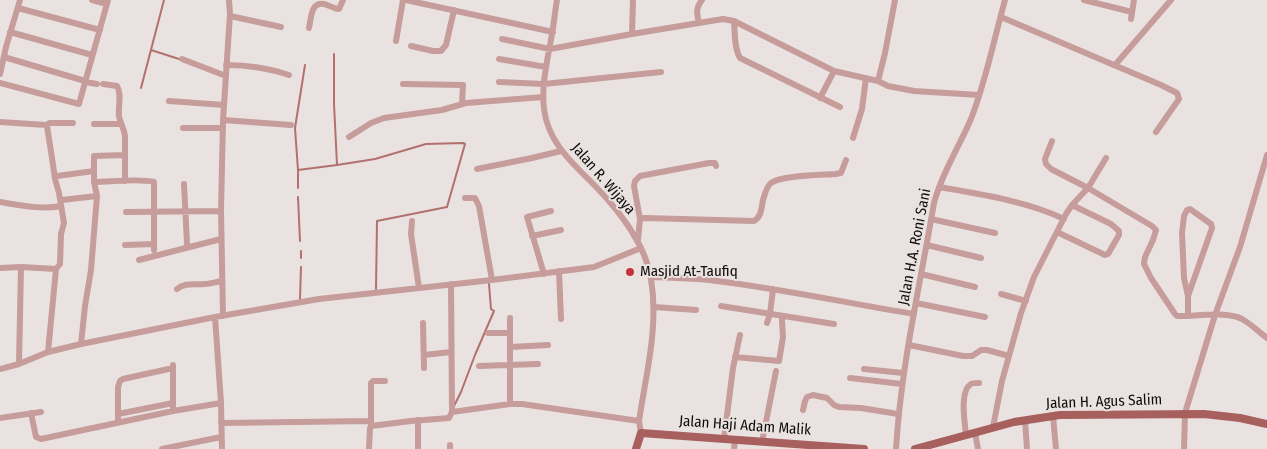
<!DOCTYPE html>
<style>
body{margin:0}
canvas{display:block;background:#e9e2e1}
</style>
<canvas width="1267" height="449"></canvas>
<script>
const g = document.querySelector('canvas').getContext('2d');
g.lineJoin = 'round';
function strokePath(path, color, width, dash) { g.strokeStyle = color; g.lineWidth = width; g.lineCap = dash ? 'butt' : 'round'; g.setLineDash(dash || []); g.stroke(path); }
function label(font, color, halo, rows, align = 'center') {
  g.font = font + ' "Fira Sans Condensed",sans-serif'; g.lineWidth = 4; g.setLineDash([]); g.textBaseline = 'middle'; g.strokeStyle = halo; g.fillStyle = color; for (const [text, x, y, turn = 0] of rows) {
    g.save(); g.translate(x, y); g.rotate((+turn || 0) * Math.PI / 180); g.textAlign = isNaN(turn) ? turn : align; if (halo) g.strokeText(text, 0, 0); g.fillText(text, 0, 0); g.restore();
  }
}
const stream = new Path2D(`
 M151,50L179,59
 M141,88L164,0
 M337,165L375,159L426,144L463,143L465,144L447,207L377,221L376,289
 M298,170L295,128L305,65
 M298,188V170L337,165L334,104V54
 M298,197L300,241
 M301,251V258
 M300,299L301,267
 M454,406L461,392L475,355L494,311L491,309L489,284`);
const minor = new Path2D(`
 M92,0L107,4
 M406,0L553,32
 M557,0C555,11 554,23 552,34C548,57 541,85 544,109C548,144 575,165 598,189C620,212 646,246 651,279C659,326 646,374 639,421L641,433
 M1084,0L1132,12
 M18,8L100,30
 M230,16L281,27
 M1001,17L1161,85L1177,93L1179,99L1156,132
 M1131,19L1134,0
 M734,21C735,33 734,48 740,58L840,107
 M699,23C697,14 695,8 702,0
 M309,28C311,19 311,1 324,4C329,5 334,9 339,9L343,0
 M10,32L92,55
 M632,34L633,0
 M502,39L550,49L632,34L723,19L734,21L834,71L878,81L888,86L914,91L979,95
 M396,41L403,0
 M411,46L433,51H441L446,45L454,10
 M4,57L85,81
 M182,59L226,76
 M499,59L546,67
 M226,65C248,65 268,68 289,75
 M1115,65L1171,0
 M0,74L6,47L20,0
 M878,81L885,53L895,0
 M85,82L97,84
 M499,82L544,84L661,72
 M0,83L79,104L108,0
 M103,84L117,86C122,94 118,106 119,116C120,123 124,128 125,136V181
 M403,84L463,85L462,104
 M820,98L834,71
 M169,101L224,105
 M223,120L291,125
 M0,122L46,125L50,123H73
 M94,124H120
 M46,125L47,126L52,158L55,179L59,193L64,223L61,234L60,264L56,269L48,352
 M183,128H223
 M349,137L371,123L384,118L442,110L466,103L543,97
 M853,138L862,109L866,78
 M1052,141L1045,159L1046,164L1051,169L1088,188L1152,226L1156,230L1153,240L1145,257L1144,264L1151,278L1175,314L1177,316H1188
 M477,169L532,158L561,151
 M57,176L94,171
 M94,182C109,182 140,178 154,182V250
 M184,184L187,244
 M939,187C979,194 1027,201 1064,219
 M465,198H475L479,206L492,280
 M62,200L97,196L94,182V156L125,155
 M0,202C20,205 41,210 61,206
 M126,212L221,211
 M640,219L634,186L635,181L640,176L709,163H715L716,166
 M931,219L995,233
 M412,221L411,234L419,288
 M1057,232L1105,255L1108,254L1119,235V231L1111,224L1072,205
 M532,236L561,230
 M638,240L640,219L645,218L754,221C762,216 761,209 763,200C765,194 766,187 771,183C781,175 823,175 836,174L841,173L846,160
 M125,245L154,244
 M927,245L981,258
 M139,260L221,239
 M21,267L56,269
 M0,268L21,267L19,364
 M559,271L561,319
 M544,274L527,217L551,211
 M921,274L975,287
 M651,277C670,278 690,278 709,280C778,288 846,303 914,314
 M451,284L452,412
 M177,289C185,282 195,285 205,284C210,284 216,282 221,281
 M1001,294L1026,301
 M1188,296L1212,228L1211,224L1190,209L1187,210L1184,216L1182,233L1184,278L1188,296V316C1204,315 1228,312 1242,319C1251,324 1259,332 1267,338
 M916,303L985,317
 M721,306L834,324
 M654,307L696,310
 M223,316L221,211L223,120L230,14L229,0
 M215,317L221,403L222,449
 M423,323L424,368
 M767,323L770,314L773,289
 M488,333H510
 M81,344L85,306L91,270L97,196
 M909,345L963,356H972L981,350H987L1009,356
 M510,347L548,345
 M424,355L451,352
 M735,357L779,361L783,337L782,321V316
 M173,365V403
 M479,366L538,364
 M0,369L19,364L48,352L81,344L215,317L319,299L492,280L594,267L641,248
 M864,369L903,373
 M850,378L902,384
 M510,404V318
 M803,410L805,401L807,397L813,395L827,398L834,405L839,407L861,408L898,414
 M31,413L36,437L41,439L173,411L221,403
 M118,414L173,403V411
 M1053,416L1056,449
 M0,418L41,412
 M418,420V449
 M1025,420L1027,449
 M118,423V387L120,381L123,379L173,368
 M221,423L371,421
 M371,424V383L373,381H385
 M993,427L1002,381L1021,313L1034,277L1066,214L1072,205L1088,188L1106,158
 M975,433L978,449
 M966,435C965,423 959,391 971,384C972,383 977,383 979,383
 M724,439L733,368L740,335
 M762,442L776,371
 M450,445V449
 M162,449L221,437
 M369,449L370,428L371,426L411,421L449,418L452,412L510,404H522L639,421
 M734,449L735,440
 M896,449C901,366 920,285 934,203C942,173 959,147 971,119C986,81 994,39 1005,0
 M1184,449L1185,413L1215,315L1240,247L1267,155`);
const major = new Path2D(`
 M636,449L641,433L864,449
 M915,449L1014,422L1060,415L1204,414L1240,418L1267,424`);
const markers = [
 [630,272,5,"#c4343b"]
];
const streetNames = [
 ["Jalan R. Wijaya",603,179,49],
 ["Jalan H.A. Roni Sani",915,247,-79],
 ["Jalan H. Agus Salim",1104,402,-2],
 ["Jalan Haji Adam Malik",745,426,4]
];
const poiNames = [
 ["Masjid At-Taufiq",640,272]
];
strokePath(stream, '#b2716e', 2);
strokePath(minor, '#c69d9a', 6);
strokePath(major, '#a7605d', 8);
for (const [x, y, r, color] of markers) { const dot = new Path2D(); dot.arc(x, y, r, 0, 2 * Math.PI); g.fillStyle = color; g.fill(dot); strokePath(dot, '#e9e2e1', 2); }
label('15px', '#0f0c0c', '#e9e2e1', streetNames);
label('15px', '#0f0c0c', '#e9e2e1', poiNames, 'left');
</script>
